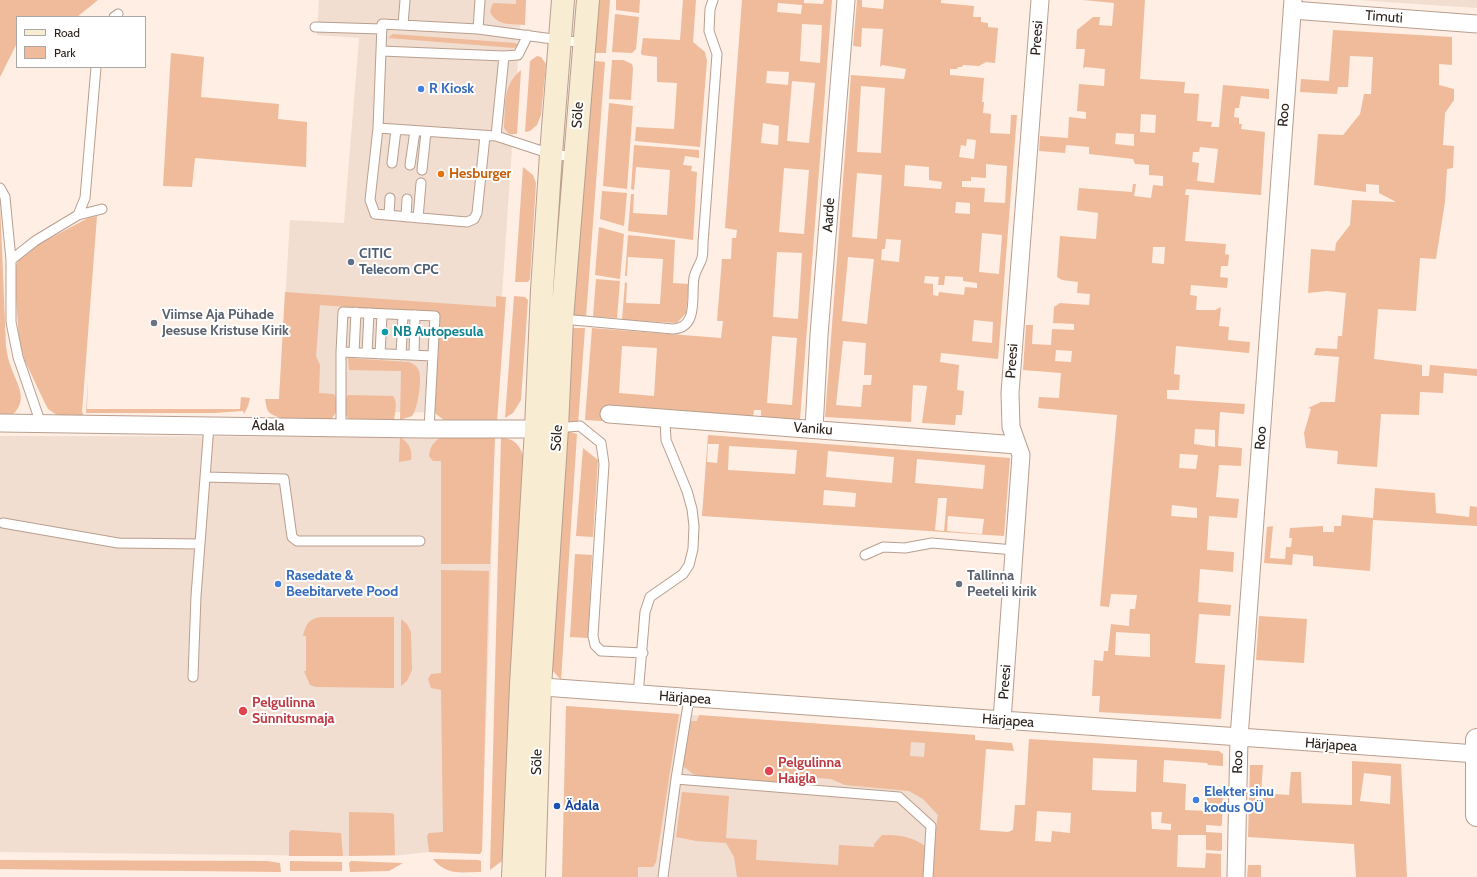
<!DOCTYPE html>
<meta charset="utf-8">
<style>
body{margin:0}
#map{position:relative;width:1477px;height:877px;overflow:hidden;background:#feeee4;font-family:Cabin,sans-serif}
canvas{display:block}
.legend{position:absolute;left:16px;top:16px;width:130px;height:52px;box-sizing:border-box;background:#fff;border:1px solid #aaa7a4;margin:0;padding:5px 7px;list-style:none;font-size:12px;color:#2b221c}
.legend li{display:flex;align-items:center;gap:8px;height:20px}
.legend b{width:20px;border:1px solid #aaa7a4}
</style>
<div id="map">
<canvas width="1477" height="877"></canvas>
<ul class="legend">
<li><b style="height:5px;background:#f8ecd3"></b>Road</li>
<li><b style="height:11px;background:#efbb9a"></b>Park</li>
</ul>
</div>
<script>
const g = document.querySelector('canvas').getContext('2d');
g.lineJoin = 'round';
function fillPath(path, color) { g.fillStyle = color; g.fill(path, 'evenodd'); }
function strokePath(path, color, width, dash) { g.strokeStyle = color; g.lineWidth = width; g.lineCap = dash ? 'butt' : 'round'; g.setLineDash(dash || []); g.stroke(path); }
function label(font, color, halo, rows, align = 'center') {
  g.font = font + ' Cabin,sans-serif'; g.lineWidth = 4; g.setLineDash([]); g.textBaseline = 'middle'; g.strokeStyle = halo; g.fillStyle = color; for (const [text, x, y, turn = 0] of rows) {
    g.save(); g.translate(x, y); g.rotate((+turn || 0) * Math.PI / 180); g.textAlign = isNaN(turn) ? turn : align; if (halo) g.strokeText(text, 0, 0); g.fillText(text, 0, 0); g.restore();
  }
}
const built = new Path2D(`
 M319,0H522L494,413L282,411L279,400L290,220L344,223L359,38L317,35Z
 M1361,0H1477V8L1371,1Z
 M0,436L495,437L482,851L480,854L429,852L392,856H343L0,852Z
 M566,706L975,735L967,862L1094,877H565Z`);
const green = new Path2D(`
 M0,0H98L77,17H17V43L0,77Z
 M516,0H526L525,25C511,24 497,26 490,12L492,5L494,3L516,4Z
 M600,0H610L606,53H596L590,51Z
 M616,0H640L639,13L616,10Z
 M683,0H696L693,42L705,52L707,61L700,147L635,141L636,127L674,129L677,83L657,82V57L642,55L641,53L643,38L680,40Z
 M742,0H804V3L823,4L824,0H832L800,420L799,421L761,419V410H754L753,418L603,406L602,421L585,420L592,328L721,338L723,321H717L722,259H731L732,238H736L737,230L725,228ZM778,3L802,5L801,14L777,12ZM802,24L822,25L820,63L800,61ZM767,71L789,72L788,85L766,83ZM792,81L815,83L809,143L787,141ZM763,123L779,126L778,145L761,143ZM784,168L809,170L804,234L779,232ZM777,252L802,253L798,319L773,317ZM772,336L797,338L792,405L767,403ZM622,346L657,348L654,396L619,393Z
 M857,0H862V7L883,9L884,0H941V3L974,6L973,17H981V22L988,23V27L998,28L995,63L986,62L979,66L963,65L962,67H958L957,69H950V75L984,78L982,102H984L983,113L991,114L990,133L1010,134L1011,115H1017L998,359L941,353L940,362L959,365L957,390L964,391L962,415H956L955,425L922,423L927,386L913,385L911,422L825,417L851,75L904,79L906,69L882,65L880,67L883,29L862,28L861,47L853,46ZM861,86L885,88L881,153L857,152ZM967,139L976,140L974,159L959,157L961,145L966,146ZM986,164L1007,166L1005,203L984,202L985,188L962,187V181H971V177L986,178ZM905,165L929,167V180L942,182L941,189L904,186ZM857,173L882,175L877,239L852,237ZM956,202L970,203V214L955,213ZM982,233L1002,235L999,274L979,272ZM886,239L901,240L899,262L881,260L882,249H885ZM848,257L874,259L867,324L842,321ZM925,276L939,277L938,285H944L945,276L963,277V281L977,283V288L965,287L964,295L939,292L938,296L933,295V284L924,283ZM974,320L993,322L992,343L972,341ZM843,341L866,343L864,375H872L871,385H863L861,407L836,405Z
 M1083,0H1145L1140,79L1185,82L1184,93L1199,94L1197,121L1212,122L1211,127H1219L1223,85L1269,89V99L1241,96L1239,108H1235L1234,117L1239,118V124H1242L1241,129L1265,132L1261,195L1186,189L1185,195H1189L1185,241L1226,244L1225,254L1229,255L1228,266H1221L1220,277L1228,278L1227,288L1191,285L1190,295L1197,296L1196,310H1215L1221,307L1219,326L1229,327L1228,340L1250,342L1249,353L1176,346L1174,374L1180,375L1179,390H1167V399L1245,404L1244,414L1220,412L1218,446L1242,448L1241,466L1219,465L1216,497L1239,499L1237,518L1209,516L1207,550L1234,552L1233,572L1200,569L1198,602L1231,605L1230,616L1199,614L1195,663L1225,665L1221,719L1099,712L1100,696H1092L1094,660L1103,661L1104,651H1108L1111,624L1129,626L1130,609H1135L1137,595L1111,594L1109,607L1100,606L1117,415L1038,408L1039,397L1059,398L1061,373L1023,370L1026,325H1033L1032,344L1051,345L1052,329L1074,330V324L1053,323L1054,307L1060,303L1089,305L1090,294L1077,293L1078,282L1062,280L1057,277L1060,236L1096,239L1098,213L1077,210L1079,188L1132,192L1133,184H1136L1134,196L1151,198L1153,185L1163,186V176L1149,175V165L1135,164L1133,159L1089,154V147L1066,145L1065,153L1039,151L1040,136L1068,138L1069,117L1086,119V112L1077,111L1079,84L1104,86L1105,69L1085,67L1083,69L1085,49H1076L1077,30L1093,17H1100L1099,25L1112,26L1114,3ZM1141,114L1156,115L1155,133L1140,132ZM1116,133L1134,134V146L1115,144ZM1200,147L1218,149L1214,183L1197,181L1199,163L1192,162L1193,152H1199ZM1153,247H1165L1164,264L1152,263ZM1056,350L1072,351L1071,362L1055,361ZM1195,429L1215,430V447L1194,444ZM1180,454L1198,455L1196,469L1179,468ZM1172,505L1197,508V518L1171,516ZM1116,632L1150,634V657L1115,655Z
 M615,14L639,17L636,49L632,53L612,52Z
 M1333,30L1452,37V65L1439,64V85L1454,89V100L1445,113L1443,145L1454,146L1453,168L1447,169L1445,202L1436,259L1420,258L1416,311L1378,309L1374,359L1422,365V376H1429L1430,365L1477,369V376L1444,373L1443,393L1420,392L1419,415L1381,414L1377,467L1337,464L1338,451L1306,448L1304,433L1311,409L1308,408L1321,402H1335L1339,357L1314,355L1316,348L1337,349L1338,336H1342L1346,293L1327,291L1308,293L1311,249L1335,251L1336,243L1350,225L1352,200L1396,202L1379,193V185L1366,184V192L1314,185L1318,134L1343,135L1360,114L1364,94H1371L1373,57L1350,56L1348,87H1338L1337,94L1300,92L1301,79L1329,81Z
 M393,34L515,43L518,45L514,48L388,38Z
 M171,53L204,57L201,97L279,104L278,119L307,122L306,167L195,158L192,187L163,186Z
 M537,56L541,57L546,64L541,115L537,125L530,131L525,132L530,61Z
 M612,60H623L632,64L633,68L631,100L609,99Z
 M596,61L605,62L586,317L573,315L589,64Z
 M521,70L517,134H509L504,128C506,105 502,86 521,70Z
 M609,103L633,106L627,189L603,186Z
 M634,145L699,150V158L685,156L683,165L692,166L691,171L697,172L693,240L628,231L631,194H634L633,213L667,215L670,170L636,167L634,190L631,189Z
 M523,167L533,175L536,183L530,279L528,282H515Z
 M602,191L627,193L624,226L600,219Z
 M0,202L6,346C7,353 8,360 11,367C18,387 30,401 9,418L0,417Z
 M97,216L82,412L85,418L67,417L57,415L48,409L42,397L25,361L19,341L14,270L19,259L26,251L88,218Z
 M599,227L624,234L620,279L595,275Z
 M628,235L675,240L673,283L689,284L686,313L677,323L622,320L625,282L627,283L626,303L660,304L663,259L628,257L627,276H625Z
 M596,279L620,281L617,318L593,317Z
 M285,292L496,307V296L506,297L497,421L444,420L436,414L434,409L438,314L320,305L316,356L320,365L319,393L334,394C339,402 338,414 330,420C316,420 277,423 268,411C266,408 266,403 265,399H279Z
 M514,296L525,297L528,300L521,400L513,413L505,418Z
 M572,328H585L578,424L565,420Z
 M348,358L409,362C414,364 417,366 419,371C422,379 418,409 412,416L400,420L401,371L349,370Z
 M88,379L87,409H240L241,397L250,398L248,406L244,414L243,411L215,413H86Z
 M348,395L393,396C398,402 395,412 394,420H349L346,415L344,399Z
 M564,430L577,434L561,680L551,669Z
 M708,435L1010,458L1004,536L702,516ZM708,444H719L717,463L707,462ZM729,446L797,450L795,474L728,470ZM828,451L894,457L892,483L826,477ZM917,459L985,465L983,489L915,483ZM824,490L856,493L855,507L823,505ZM938,498H947L944,531L935,530ZM948,516L984,519L982,534L947,531Z
 M445,436L495,437L490,564H441V461H433L429,456C430,446 435,439 445,436Z
 M400,437C408,442 413,449 411,460L399,462Z
 M501,438C514,437 521,447 524,458L505,855L502,861L490,870Z
 M583,448L598,460L593,537L576,536Z
 M1375,488L1435,493L1436,513L1469,517L1470,506L1477,507V526L1373,520L1370,571L1313,566V556L1293,554L1292,565L1264,563L1267,527L1273,526L1270,558L1285,559L1286,547H1291L1292,538H1289L1290,528L1323,526V532H1334V526H1341L1342,515L1373,518Z
 M575,554L592,555L588,638L570,637Z
 M441,570L489,571L482,851L480,854L429,852L427,836L429,833L443,832L441,690L431,688L428,679L431,674L441,673Z
 M1259,616L1307,619L1304,663L1256,660Z
 M323,617H394V688L316,687L310,685L304,671H306V636H303C306,623 310,618 323,617Z
 M401,619L407,624L411,632L412,670L407,681L401,686Z
 M566,706L679,714L656,862L653,867H638V877H562Z
 M699,715L975,735V740L1012,743L1014,751L986,749L980,830L1008,832L1013,830L1015,805H1025L1029,739L1219,751L1223,754V766L1208,765L1207,763L1164,760L1163,782L1186,784L1185,810L1207,811V788L1223,789L1222,824L1221,826L1206,825V832L1222,833V849L1221,851L1206,850V835H1178L1177,867L1205,868L1206,853L1221,854V877H933C935,856 934,836 938,815L923,799L909,791L845,785L831,779L804,777L788,783L703,777L693,774L683,766L691,721H697ZM911,742L925,743L924,757L910,756ZM1093,758L1137,760L1136,792L1092,790ZM1037,811L1071,813L1070,833L1052,831L1051,842L1035,841ZM1151,812H1162L1161,823L1171,824V830L1152,829Z
 M1352,761L1401,764L1407,877H1356L1354,844L1248,837L1250,765H1263L1261,793L1289,795L1291,772H1301L1302,803L1352,805ZM1364,773L1391,776L1390,804L1360,801Z
 M682,792L729,796L726,838L757,840L756,860L838,865L839,845L874,847V844L882,835C899,835 911,836 925,846L923,877H737L734,857L726,843L696,841L676,837Z
 M349,812L390,813L394,814L395,855L349,856Z
 M291,830L341,833L343,856H289V833Z
 M433,859L478,860L481,861V872C461,872 447,876 433,859Z
 M0,860L267,861L280,863L281,872L0,869Z
 M290,861L342,862V871H290Z
 M351,861L403,863L389,871L350,872L349,863Z
 M1248,865H1261V877H1247Z`);
const service = new Path2D(`
 M480,0L478,29L583,43
 M114,17L118,14
 M403,25L405,0
 M315,27L382,29
 M478,29L382,24L381,51L504,56L518,55L528,35
 M381,51L378,128L496,136L551,154L575,157
 M378,128L370,200L375,214L467,222L474,219L477,213L485,136
 M496,136L504,56
 M392,163L396,130
 M410,165L415,131
 M422,170L426,132
 M0,188L5,197L11,260V322L18,357L41,424
 M78,215L85,198L96,67
 M389,215L390,198
 M406,217L407,199
 M418,218L421,183
 M11,260L35,241L78,215L102,209
 M562,319L673,329C699,328 691,295 694,278C695,271 700,265 702,258C703,253 703,247 703,243L717,54L709,31L710,9L713,0
 M354,352L356,312
 M367,353L369,313
 M380,354L382,314
 M401,355L403,315
 M414,355L415,315
 M341,427V352
 M556,428L580,426L601,443L604,464L593,636L595,645L601,651L643,653
 M429,429L435,316L343,312L341,352L433,356
 M205,477L284,479L292,537L297,541H420
 M3,523L118,543L200,544
 M865,555L883,547L905,548L932,543L1014,550
 M193,677L196,596L209,425
 M638,695L645,612L650,597L683,574L689,565L693,549L694,526L692,509L687,491L666,440L665,419
 M676,779L689,699
 M663,877L676,779L899,797L931,826L928,877`);
const minor = new Path2D(`
 M1292,10L1477,24
 M609,414L1017,445
 M0,423L421,429H536
 M814,429L819,335L846,0
 M529,686L1477,754
 M1002,720L1021,455L1011,427L1010,393L1040,0
 M1236,877L1239,738L1293,0`);
const tertiary = new Path2D(`
 M1477,740V815`);
const secondary = new Path2D(`
 M513,877L521,685L536,429L542,290L551,154L563,0
 M534,877L540,687L557,428L562,319L588,0`);
const markers = [
 [421,89,4,"#3f7fe0"],
 [441,174,4,"#e8710a"],
 [351,262,4,"#5c6f8a"],
 [154,323,4,"#6b7280"],
 [385,332,4,"#0f9aa8"],
 [278,584,4,"#3f7fe0"],
 [959,584,4,"#6b7280"],
 [243,711,5,"#e0444e"],
 [769,771,5,"#e0444e"],
 [1196,800,4,"#3f7fe0"],
 [557,806,4,"#1a4fb4"]
];
const streetNames = [
 ["Timuti",1384,17,4],
 ["Preesi",1037,38,-86],
 ["Sõle",578,115,-86],
 ["Roo",1284,115,-86],
 ["Aarde",829,215,-86],
 ["Preesi",1012,361,-86],
 ["Ädala",268,426,1],
 ["Vaniku",813,429,4],
 ["Sõle",557,438,-86],
 ["Roo",1261,438,-86],
 ["Preesi",1005,682,-86],
 ["Härjapea",685,698,4],
 ["Härjapea",1008,721,4],
 ["Härjapea",1331,745,4],
 ["Sõle",537,762,-88],
 ["Roo",1238,762,-89]
];
const shopNames = [
 ["R Kiosk",429,89],
 ["Rasedate &",286,576],
 ["Beebitarvete Pood",286,592],
 ["Elekter sinu",1204,792],
 ["kodus OÜ",1204,808]
];
const foodNames = [
 ["Hesburger",449,174]
];
const serviceNames = [
 ["CITIC",359,254],
 ["Telecom CPC",359,270]
];
const worshipNames = [
 ["Viimse Aja Pühade",162,315],
 ["Jeesuse Kristuse Kirik",162,331],
 ["Tallinna",967,576],
 ["Peeteli kirik",967,592]
];
const cultureNames = [
 ["NB Autopesula",393,332]
];
const healthNames = [
 ["Pelgulinna",252,703],
 ["Sünnitusmaja",252,719],
 ["Pelgulinna",778,763],
 ["Haigla",778,779]
];
const transitNames = [
 ["Ädala",565,806]
];
fillPath(built, '#f2ddd1');
fillPath(green, '#efbb9a');
strokePath(service, '#b89f8f', 11);
strokePath(minor, '#b89f8f', 19);
strokePath(tertiary, '#b89f8f', 24);
strokePath(secondary, '#b89f8f', 24);
strokePath(service, '#fff', 9);
strokePath(minor, '#fff', 17);
strokePath(tertiary, '#fff', 22);
strokePath(secondary, '#f8ecd3', 22);
for (const [x, y, r, color] of markers) { const dot = new Path2D(); dot.arc(x, y, r, 0, 2 * Math.PI); g.fillStyle = color; g.fill(dot); strokePath(dot, '#fff', 1.5); }
label('14px', '#2b221c', '#fff', streetNames);
label('bold 14px', '#366cbe', '#fff', shopNames, 'left');
label('bold 14px', '#c56008', '#fff', foodNames, 'left');
label('bold 14px', '#4e5e75', '#fff', serviceNames, 'left');
label('bold 14px', '#5b616d', '#fff', worshipNames, 'left');
label('bold 14px', '#0d838f', '#fff', cultureNames, 'left');
label('bold 14px', '#be3a42', '#fff', healthNames, 'left');
label('bold 14px', '#164399', '#fff', transitNames, 'left');
</script>
